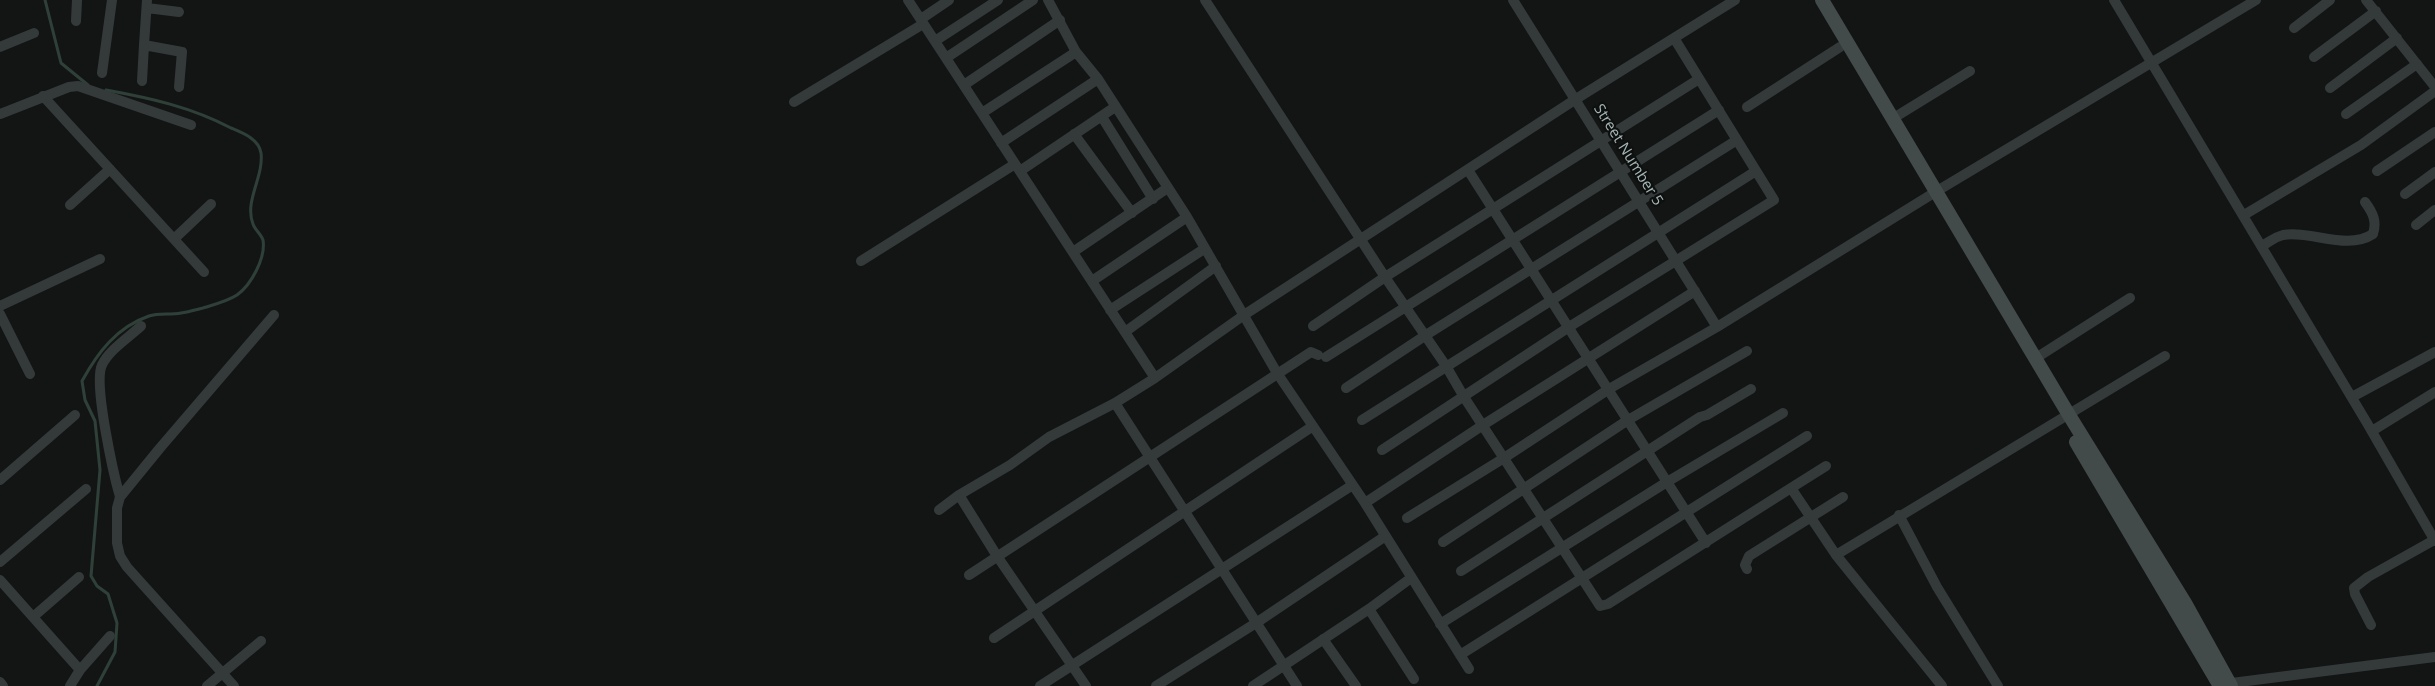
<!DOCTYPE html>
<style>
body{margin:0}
canvas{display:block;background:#131515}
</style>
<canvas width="2435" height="686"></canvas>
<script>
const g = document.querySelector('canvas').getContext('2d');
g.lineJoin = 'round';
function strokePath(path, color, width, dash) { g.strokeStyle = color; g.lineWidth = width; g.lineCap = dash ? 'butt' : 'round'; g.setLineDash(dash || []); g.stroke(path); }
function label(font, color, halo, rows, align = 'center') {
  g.font = font + ' "Open Sans",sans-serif'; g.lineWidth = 4.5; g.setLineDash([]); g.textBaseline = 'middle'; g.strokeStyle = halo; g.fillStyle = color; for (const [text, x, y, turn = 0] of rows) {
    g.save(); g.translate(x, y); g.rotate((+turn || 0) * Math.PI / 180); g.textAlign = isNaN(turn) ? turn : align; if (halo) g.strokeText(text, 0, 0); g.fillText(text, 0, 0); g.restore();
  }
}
const stream = new Path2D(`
 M45,0L61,63L88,85
 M97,686L115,652L117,623L108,594L97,586L91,576L100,470L95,421L85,400L82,381C98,352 117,327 149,316C159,313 170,315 181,313C188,312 195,310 203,308C213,305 228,301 237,295C251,285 266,258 263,240C261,234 255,230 253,224C244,201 264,177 261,153C259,139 243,133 231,128C191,107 150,98 106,90`);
const street = new Path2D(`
 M147,0L144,45L182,52L179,87
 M908,0L1155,378
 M1048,0L1076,52L1098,79L1187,217L1277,373L1365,503L1469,669
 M1205,0L1385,277L1446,366L1464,397L1600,606L1608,604L1791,488L1836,555L1942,686
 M1513,0L1717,327
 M2114,0L2367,423L2435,541
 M2366,0L2435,87
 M147,8L179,12
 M921,19L949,0
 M76,21L77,0
 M2294,28L2330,0
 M935,41L998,0
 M0,47L34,33
 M2314,57L2376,11
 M946,58L1033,0
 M102,73L112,0
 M142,81L144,45
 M964,85L1060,20
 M2330,88L2397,38
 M43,96L204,272
 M794,102L923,24
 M1747,107L1840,47
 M982,113L1076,52
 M0,114L69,87L78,86L191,125
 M2346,114L2417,64
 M1102,117L1153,199
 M1892,119L1970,71
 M1074,134L1132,213
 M1001,143L1098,79
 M1468,170L1706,543
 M1020,171L1115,107
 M2377,171L2435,132
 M2405,194L2435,172
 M70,205L110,169
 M2244,215L2361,145L2435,91
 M2416,225L2435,210
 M174,239L211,204
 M2262,246C2269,242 2275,237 2283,235C2311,230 2347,251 2373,234C2377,221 2373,213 2365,202
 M1073,252L1166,189
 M861,261L1015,164
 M1092,281L1187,217
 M0,306L100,259
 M1110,310L1204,249
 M0,314L30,374
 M1313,326L1385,277L1699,79
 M1125,332L1216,266
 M1326,357L1719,110
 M2036,358L2130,298
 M1346,388L1426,335L1737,140
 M2352,397L2435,352
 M1115,403L1297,686
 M1362,420L1756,171
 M2372,431L2435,392
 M1382,450L1569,327L1774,200L1674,38
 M0,480L75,415
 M1791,488L1826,466
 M959,495L997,556L1086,686
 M120,497C114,476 93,383 102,365C109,350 128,338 141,326
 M1365,503L1483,425L1695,291
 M939,510L959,495L1010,465L1049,437L1115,403L1155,378L1244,315L1576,99L1735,0
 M1899,515L1937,587L1998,686
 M1407,518L1504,458L1609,389L1717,327L1937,191L2256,0
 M1443,542L1628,420L1747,351
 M1836,555L2165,356
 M0,562L86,489
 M1747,569L1745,565L1749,556L1843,497
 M1461,571L1700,417L1707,415L1751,389
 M969,575L1311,352L1318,355
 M0,580L80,670
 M1369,609L1414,679
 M33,617L79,577
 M1440,624L1667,482L1783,413
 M2371,625L2355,594L2354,588L2368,577L2434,540
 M994,638L1313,426
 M1323,639L1356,686
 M1460,655L1807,436
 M0,682L3,686
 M2224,684L2435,657
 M70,686L80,670L110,636
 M207,686L261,641
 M234,686L127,567L120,556L117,543V508L120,497L160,448L274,315
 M1040,686L1351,486
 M1156,686L1256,623L1384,537
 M1253,686L1369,609L1411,578`);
const secondary = new Path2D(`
 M1822,0L2069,415L2185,603L2231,686
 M2076,442L2220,686`);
const streetNames = [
 ["Street Number 5",1628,155,58]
];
strokePath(stream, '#2f4039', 3);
strokePath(street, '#343a3a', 10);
strokePath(secondary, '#424a4a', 14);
label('15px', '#a5b6b4', '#0e1010', streetNames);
</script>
